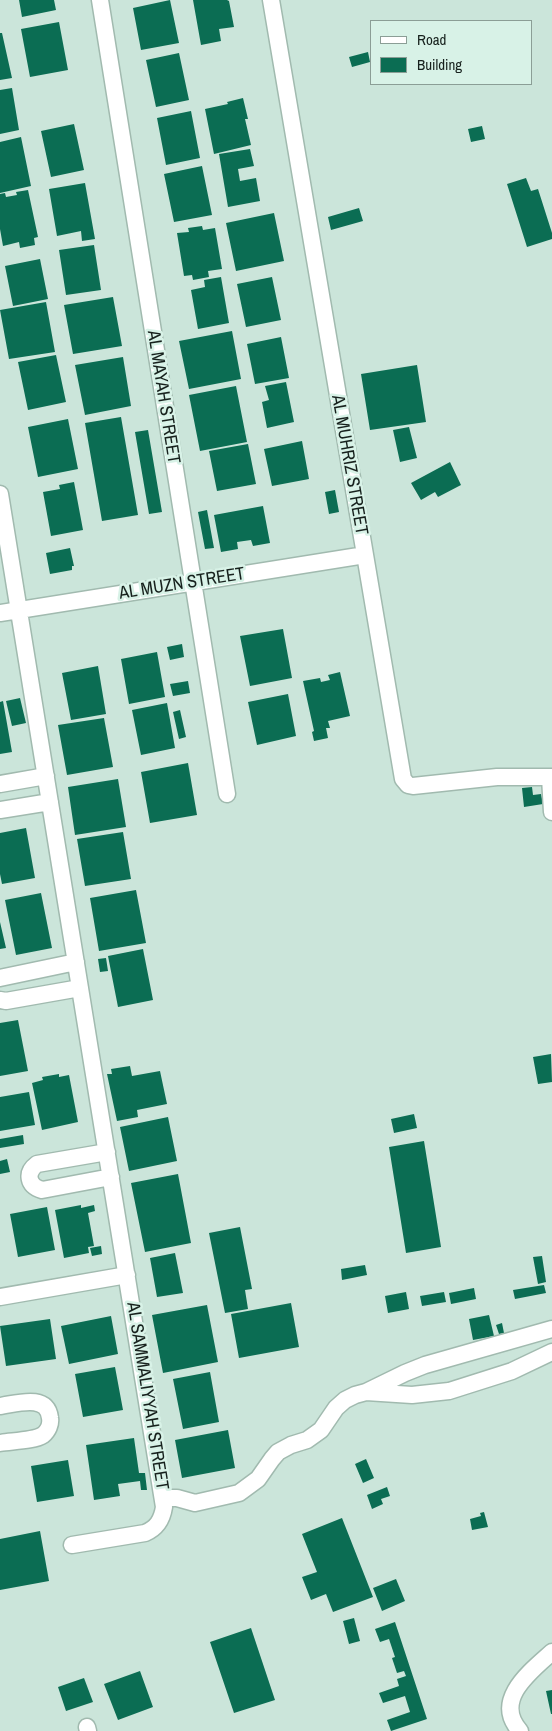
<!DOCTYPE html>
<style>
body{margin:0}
#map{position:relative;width:552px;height:1731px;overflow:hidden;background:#cbe5da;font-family:"Archivo Narrow",sans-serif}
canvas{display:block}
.legend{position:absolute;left:370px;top:20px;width:162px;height:65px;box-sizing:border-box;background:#d8f2e7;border:1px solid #8b9e96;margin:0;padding:6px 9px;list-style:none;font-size:15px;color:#17211d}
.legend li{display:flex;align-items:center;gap:10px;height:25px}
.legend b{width:25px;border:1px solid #8b9e96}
</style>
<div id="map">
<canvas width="552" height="1731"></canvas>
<ul class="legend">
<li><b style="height:6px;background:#fff"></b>Road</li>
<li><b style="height:14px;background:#0b6d53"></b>Building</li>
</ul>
</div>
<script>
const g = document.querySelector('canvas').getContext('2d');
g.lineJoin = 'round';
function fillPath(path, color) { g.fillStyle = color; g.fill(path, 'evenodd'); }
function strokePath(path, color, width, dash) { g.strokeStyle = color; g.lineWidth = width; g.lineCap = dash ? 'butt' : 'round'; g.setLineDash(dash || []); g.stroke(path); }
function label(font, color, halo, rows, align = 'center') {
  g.font = font + ' "Archivo Narrow",sans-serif'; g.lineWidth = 5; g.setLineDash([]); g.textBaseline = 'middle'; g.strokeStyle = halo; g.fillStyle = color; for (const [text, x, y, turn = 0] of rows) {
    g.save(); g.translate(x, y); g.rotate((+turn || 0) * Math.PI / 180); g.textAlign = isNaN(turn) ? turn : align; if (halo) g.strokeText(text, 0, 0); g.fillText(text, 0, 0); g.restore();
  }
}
const building = new Path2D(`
 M19,0H54L56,10L22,17Z
 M170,0L179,43L141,50L133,8Z
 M193,0H227L229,1L234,27L219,29L221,41L201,45Z
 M59,22L68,70L30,77L21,29Z
 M0,33H2L12,78L0,80Z
 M368,52L370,62L352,67L349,57Z
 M179,53L189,100L156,107L146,60Z
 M12,88L19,130L0,134V90Z
 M243,98L248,119H245L251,145L214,154L205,109L228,104L227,102Z
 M191,111L200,158L166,165L157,118Z
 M74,124L84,170L51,177L41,131Z
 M482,126L485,139L471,142L468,129Z
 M21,137L31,186L0,193V142Z
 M250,149L254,166L238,169L240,181L256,178L260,201L228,207L219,154Z
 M202,166L212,215L174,222L164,174Z
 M526,178L531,191L538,189L552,233V239L527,247L507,184Z
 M85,183L95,239L82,241L81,231L57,236L49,189Z
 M28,190L38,237L34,238L35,245L20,248L19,242L3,246L0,229V194L5,193L6,197L17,195L16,192Z
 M359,208L363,221L331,230L328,217Z
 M274,213L284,261L236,271L226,223Z
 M202,226L203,230L215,228L222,269L208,271L209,277L193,280L192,275L184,276L177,233L189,232L188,228Z
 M94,245L101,290L66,295L59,250Z
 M40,259L48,299L13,306L5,266Z
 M221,277L229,323L198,329L191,290L205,287L204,280Z
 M272,277L281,320L246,327L237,284Z
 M113,297L122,346L73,354L64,305Z
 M46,302L55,352L9,359L0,310Z
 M232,331L241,379L189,389L179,341Z
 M281,337L289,378L255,384L247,344Z
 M56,355L66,402L28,410L18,362Z
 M123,357L131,406L85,415L75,365Z
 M417,365L426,422L370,430L361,374Z
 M286,382L294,422L267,428L262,402L269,400L265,386Z
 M236,386L247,442L200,451L189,395Z
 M121,417L138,515L102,521L85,423Z
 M68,419L78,469L38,477L28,427Z
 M409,427L417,458L400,462L393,430Z
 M148,430L162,512L149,514L135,432Z
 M302,441L309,479L272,486L264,449Z
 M248,444L256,484L217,491L209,451Z
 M450,462L461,485L438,497L435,492L421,500L411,483Z
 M74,482L83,530L51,536L43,492L60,489L59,485Z
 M335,490L339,512L329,514L325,492Z
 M263,506L270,543L253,546L251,540L237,542L238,549L221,552L214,515Z
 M207,510L214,548L205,549L198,512Z
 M70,548L74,566H72V570L50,574L46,553Z
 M283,629L292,678L250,686L240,636Z
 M182,644L184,657L170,660L167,647Z
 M157,652L165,697L129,704L121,659Z
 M98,666L106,714L71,720L62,673Z
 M340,672L350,716L328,721L330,728H326L328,738L314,741L312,732L314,731L303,681L320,678L321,682L330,680L328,675Z
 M188,681L190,693L173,696L170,684Z
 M288,694L296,736L257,745L248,702Z
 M20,698L26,723L12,726L6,701Z
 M3,701L12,752L0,754V702Z
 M167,703L175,748L141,755L132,710Z
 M180,710L186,737L179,739L173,712Z
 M104,718L113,767L67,775L58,725Z
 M188,763L197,815L150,823L141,772Z
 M118,779L126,827L75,835L68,787Z
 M532,787L533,795L541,794L543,804L524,807L522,788Z
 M26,828L35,878L2,884L0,874V833Z
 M123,832L131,879L85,886L77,839Z
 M136,890L146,943L99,951L90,898Z
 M41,893L52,948L16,955L5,900Z
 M0,922L6,948L0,949Z
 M143,949L153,1000L118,1007L108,956Z
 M106,958L108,971L100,972L98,959Z
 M18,1020L28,1071L0,1076V1023Z
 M551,1054L552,1082L538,1084L533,1057Z
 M130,1066L132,1076L160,1071L167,1104L137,1110L138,1117L117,1121L107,1074H112L111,1069Z
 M59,1074V1077L69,1075L78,1122L42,1130L32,1083L43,1080L42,1077Z
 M29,1092L35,1125L0,1131V1097Z
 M414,1114L417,1128L394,1133L391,1119Z
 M168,1117L177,1161L129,1171L120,1127Z
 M23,1135L24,1144L0,1148V1139Z
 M424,1141L441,1247L406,1253L389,1147Z
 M7,1159L10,1172L0,1174V1161Z
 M178,1174L191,1243L145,1252L131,1183Z
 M81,1205V1208L94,1205L95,1211L88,1213L94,1246L88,1247L89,1253L64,1258L55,1210Z
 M47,1207L55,1250L18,1257L10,1214Z
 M240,1227L252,1289L245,1290L248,1309L225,1313L209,1233Z
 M101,1246L102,1254L92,1256L90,1248Z
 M175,1253L183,1293L157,1297L150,1258Z
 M542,1256L546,1282L538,1284L533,1257Z
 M365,1265L367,1275L342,1280L341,1269Z
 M544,1285L546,1293L515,1299L513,1290Z
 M474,1288L476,1299L451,1304L449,1293Z
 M406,1292L409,1309L388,1313L385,1296Z
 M444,1292L446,1302L422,1306L420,1296Z
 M291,1303L299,1347L239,1358L231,1314Z
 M207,1305L218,1362L163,1373L152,1315Z
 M489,1315L494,1336L473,1340L469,1319Z
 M111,1316L118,1354L69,1364L61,1326Z
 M50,1319L56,1359L6,1366L0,1326Z
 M502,1323L504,1333L499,1334L496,1325Z
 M115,1367L123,1410L83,1417L75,1374Z
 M210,1372L219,1422L183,1429L173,1379Z
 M228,1430L235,1468L182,1478L175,1440Z
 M134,1438L139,1473H145L147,1490H141L140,1481L118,1484L120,1496L94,1500L86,1445Z
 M366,1459L374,1478L363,1483L355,1464Z
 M68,1460L74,1496L37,1502L31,1466Z
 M387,1487L390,1496L381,1499L383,1504L372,1509L367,1495Z
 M484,1512L488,1527L472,1530L470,1519L481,1516L480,1513Z
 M342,1518L373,1597L333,1612L326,1594L311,1600L302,1577L317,1572L302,1534Z
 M40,1531L49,1581L0,1590V1539Z
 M396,1579L405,1601L382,1611L373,1588Z
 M354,1618L360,1641L349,1644L343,1621Z
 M395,1622L427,1719L391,1731L387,1720L410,1712L405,1696L383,1703L379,1693L399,1686L397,1679L406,1676L404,1671L397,1673L392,1658L395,1657L389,1639L380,1642L375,1629Z
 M251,1628L275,1700L234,1713L210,1642Z
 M140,1671L153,1707L118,1720L104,1684Z
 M84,1678L93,1702L66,1711L58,1687Z
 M552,1690V1714H551L546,1691Z`);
const minor = new Path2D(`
 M100,0L227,794
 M271,0L403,779L408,785L413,786L497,777H552
 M0,494L164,1507C162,1520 157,1528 145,1533L72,1545
 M0,613L365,555
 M550,777L552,812
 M0,784L46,776
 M0,810L50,802
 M0,978L76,962
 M0,1000L6,1001L80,988
 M107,1152L37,1164C25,1173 28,1186 42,1190L111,1177
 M0,1297L127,1275
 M366,1392L412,1395L449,1391L512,1371L552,1352
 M0,1406C16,1404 47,1393 50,1418C51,1424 48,1431 43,1435C34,1441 11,1441 0,1443
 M163,1498H177L195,1503L239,1493L258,1479L272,1459L278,1452L291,1445L307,1440L321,1430L336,1408L345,1400L355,1395L366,1392L405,1373L425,1365L552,1329
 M87,1727L88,1731
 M520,1731C492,1700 531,1671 552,1652`);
const streetNames = [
 ["AL MAYAH STREET",163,397,81],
 ["AL MUHRIZ STREET",349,465,80],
 ["AL MUZN STREET",182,584,-9],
 ["AL SAMMALIYYAH STREET",147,1396,81]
];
fillPath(building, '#0b6d53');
strokePath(minor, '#a1baaf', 19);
strokePath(minor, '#fff', 16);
label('18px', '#17211d', '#d8f2e7', streetNames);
</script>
